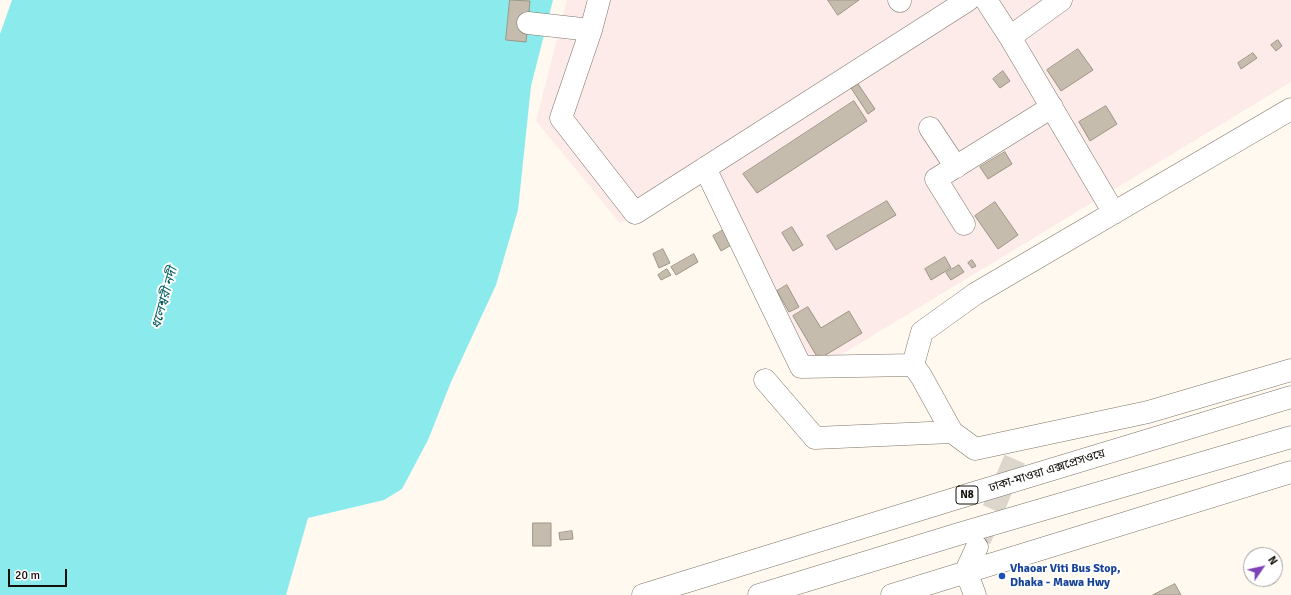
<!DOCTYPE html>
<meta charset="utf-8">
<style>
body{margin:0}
#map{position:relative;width:1291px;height:595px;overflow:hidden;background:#fff9ef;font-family:Signika,sans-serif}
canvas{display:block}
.north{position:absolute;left:1243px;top:547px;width:40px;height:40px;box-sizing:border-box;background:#fff;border:1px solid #a19f9d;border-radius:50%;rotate:56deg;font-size:11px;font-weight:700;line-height:16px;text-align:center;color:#14100b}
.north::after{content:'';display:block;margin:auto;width:14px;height:18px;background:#7e41b6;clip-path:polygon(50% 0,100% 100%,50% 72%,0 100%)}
.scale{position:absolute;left:8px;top:569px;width:59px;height:18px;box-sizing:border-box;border:2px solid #14100b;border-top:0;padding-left:5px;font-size:12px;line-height:14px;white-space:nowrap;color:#14100b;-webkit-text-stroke:3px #fff;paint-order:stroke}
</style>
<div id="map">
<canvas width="1291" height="595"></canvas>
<div class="north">N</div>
<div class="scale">20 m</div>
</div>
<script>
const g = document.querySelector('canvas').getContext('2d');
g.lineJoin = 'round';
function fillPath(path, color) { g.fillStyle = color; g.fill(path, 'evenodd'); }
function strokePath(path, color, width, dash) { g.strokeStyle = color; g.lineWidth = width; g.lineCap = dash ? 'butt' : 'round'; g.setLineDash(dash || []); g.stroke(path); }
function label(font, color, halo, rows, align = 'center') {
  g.font = font + ' Signika,"Noto Sans Bengali",sans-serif'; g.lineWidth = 4; g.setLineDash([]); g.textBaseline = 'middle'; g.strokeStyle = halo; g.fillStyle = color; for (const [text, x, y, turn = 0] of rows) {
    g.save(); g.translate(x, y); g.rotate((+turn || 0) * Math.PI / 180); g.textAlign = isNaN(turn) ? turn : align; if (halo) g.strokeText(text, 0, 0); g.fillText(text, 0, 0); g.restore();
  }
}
const industrial = new Path2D(`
 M567,0H1291V82L814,371L711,182L620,223L536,121Z`);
const water = new Path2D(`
 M12,0H553L531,86L518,210L496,285L451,382L428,440L402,489L384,500L308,518L286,595H0V34Z`);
const building = new Path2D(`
 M510,0L530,1L526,42L506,40Z
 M828,0H859L838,15Z
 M1278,40L1282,46L1276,51L1271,45Z
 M1078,49L1093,70L1061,91L1047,70Z
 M1253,53L1257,58L1241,69L1238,63Z
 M1003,71L1010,81L1000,88L993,79Z
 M858,84L875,109L868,114L851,88Z
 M854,101L867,121L757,193L743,174Z
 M1106,106L1117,124L1090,141L1079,122Z
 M1005,152L1012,164L988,179L980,167Z
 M887,201L896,215L836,250L827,236Z
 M995,202L1018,235L998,249L975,216Z
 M792,227L803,245L793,251L782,233Z
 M725,229L733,244L721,251L713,236Z
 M663,249L670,263L659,268L653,254Z
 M694,254L698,262L676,275L671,267Z
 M945,257L951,268L931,280L925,269Z
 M972,260L976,266L972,268L968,263Z
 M959,265L964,272L951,280L946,273Z
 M667,269L671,275L661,280L658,275Z
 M787,285L799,307L789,312L777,291Z
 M808,307L821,328L849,311L862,333L824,356L816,355L793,316Z
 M533,523H551V546H533Z
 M572,531L573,539L560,540L559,533Z
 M1259,579H1267L1269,582L1263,585Z
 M1175,584L1181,595H1153Z`);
const minorTunnel = new Path2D(`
 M980,540L1016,456`);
const minor = new Path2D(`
 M599,0L591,30L561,118L635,213L968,0
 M899,0L900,1
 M986,0L1010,37
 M1061,0L1010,37L1114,213
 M528,23L591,30
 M1291,109L975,294L922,332L913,365L921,376L952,432L975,449L1148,412L1291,370
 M930,128L956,167
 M705,168L801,367L913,365
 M964,224L936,179L1052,107
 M765,380L815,438L952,432
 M892,595L1291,472
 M975,595L966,571L977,547`);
const highway = new Path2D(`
 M643,595L954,499L1291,397
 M759,595L962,533L1291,437`);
const markers = [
 [1002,576,4,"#1a4fb4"]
];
const shields = [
 [967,495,22]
];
const shieldNames = [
 ["N8",967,495]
];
const streetNames = [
 ["ঢাকা-মাওয়া এক্সপ্রেসওয়ে",1047,471,-17]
];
const transitNames = [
 ["Vhaoar Viti Bus Stop,",1010,569],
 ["Dhaka - Mawa Hwy",1010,583]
];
const waterNames = [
 ["ধলেশ্বরী নদী",165,298,-74]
];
fillPath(industrial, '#fcebe9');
fillPath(water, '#8bebec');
fillPath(building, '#c5bcad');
strokePath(building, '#9d9586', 1);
strokePath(minorTunnel, '#dcd6cd', 22, [22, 11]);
strokePath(minor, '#7d7567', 23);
strokePath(highway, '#7d7567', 23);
strokePath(minor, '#fff', 22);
strokePath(highway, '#fff', 22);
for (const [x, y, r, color] of markers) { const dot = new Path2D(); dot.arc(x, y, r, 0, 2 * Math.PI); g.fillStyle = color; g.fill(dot); strokePath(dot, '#fff', 1.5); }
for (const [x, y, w] of shields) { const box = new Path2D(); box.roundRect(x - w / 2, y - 9, w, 18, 3); g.fillStyle = '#fff'; g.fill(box); strokePath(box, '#14100b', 1); }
label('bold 11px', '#14100b', null, shieldNames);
label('12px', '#14100b', '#fff', streetNames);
label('bold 12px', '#164399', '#fff', transitNames, 'left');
label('italic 13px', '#005b5c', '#fff', waterNames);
</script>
